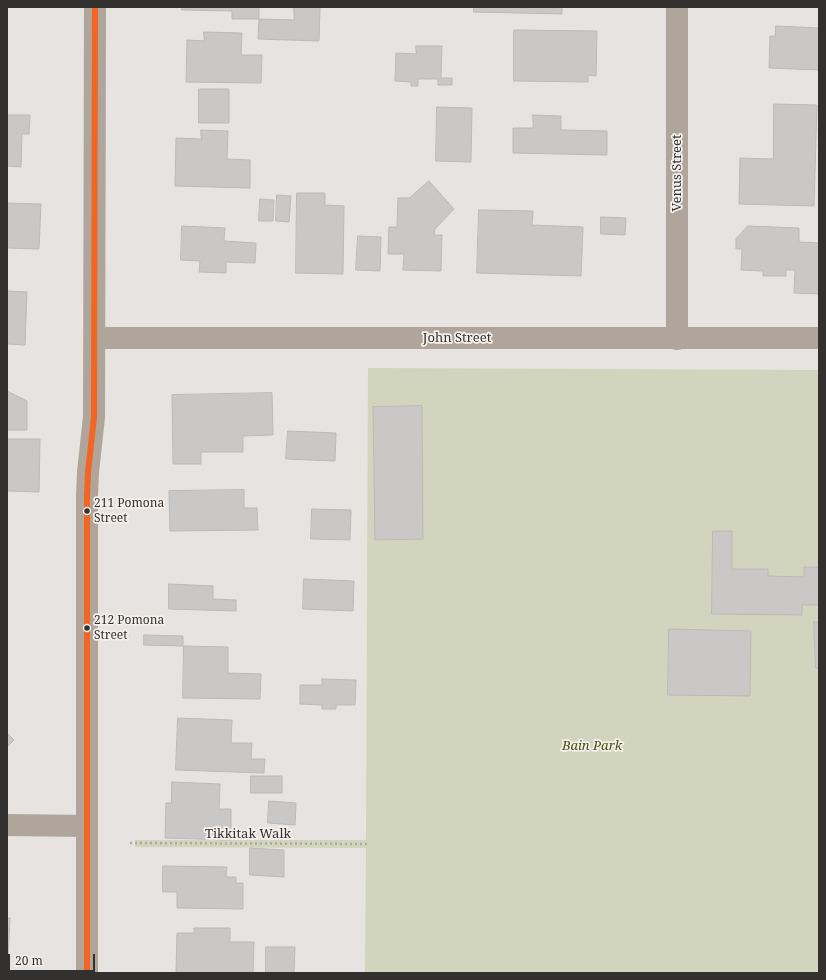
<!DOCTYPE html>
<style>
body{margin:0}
#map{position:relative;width:826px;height:980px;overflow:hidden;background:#e6e3e0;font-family:"Noto Serif",serif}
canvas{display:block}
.frame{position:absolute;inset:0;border:8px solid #333130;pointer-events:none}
.scale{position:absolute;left:8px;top:954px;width:87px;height:18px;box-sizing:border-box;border:2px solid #333130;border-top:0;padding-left:5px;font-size:12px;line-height:14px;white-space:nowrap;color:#333130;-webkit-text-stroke:3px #f5f0ec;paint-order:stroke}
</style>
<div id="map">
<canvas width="826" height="980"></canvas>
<div class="frame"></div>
<div class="scale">20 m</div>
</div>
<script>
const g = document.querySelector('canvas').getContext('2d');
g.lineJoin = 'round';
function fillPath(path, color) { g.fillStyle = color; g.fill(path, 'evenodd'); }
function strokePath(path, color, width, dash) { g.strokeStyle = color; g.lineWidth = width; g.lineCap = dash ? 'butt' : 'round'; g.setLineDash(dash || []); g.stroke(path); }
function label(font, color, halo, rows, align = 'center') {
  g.font = font + ' "Noto Serif",serif'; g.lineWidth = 3.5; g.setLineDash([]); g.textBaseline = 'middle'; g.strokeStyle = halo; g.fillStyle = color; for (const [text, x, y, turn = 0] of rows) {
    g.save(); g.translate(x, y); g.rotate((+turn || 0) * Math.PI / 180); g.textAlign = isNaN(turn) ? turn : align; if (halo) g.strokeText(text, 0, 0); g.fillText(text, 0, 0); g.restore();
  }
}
const green = new Path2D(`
 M368,368L819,370V973H365L366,848L135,847V840H366Z`);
const building = new Path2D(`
 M182,7H259V19H232V11L182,10Z
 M294,7H320L319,41L258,39L259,19L294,20Z
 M474,7H562V14L474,12Z
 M776,26L819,28V70L769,68L770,36H775Z
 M514,30L597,31L596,76L588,75V82L514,81Z
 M204,32L242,33L241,55H262L261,83L186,82L187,40L204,41Z
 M416,46H442L441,78H452V85H438V79H418V86H411V82L395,81L396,53L416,54Z
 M199,89H229V123H199Z
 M774,104L817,105L814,206L739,204L740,158L773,159Z
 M437,107L472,108L471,162L436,161Z
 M7,115H30L29,134H22L21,167L7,166Z
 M533,115L561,116V130L607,131V155L513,153V128H533Z
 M201,130L228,131L227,159L250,160V188L175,186L176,138L201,139Z
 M429,181L454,209L435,229L434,235H442L441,271L403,270L404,254H388L389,227H397L398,198H409Z
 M297,193H325V205L344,206L343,274L296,273Z
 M277,195L291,196L289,222L276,221Z
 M260,199L274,200L273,221H259Z
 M7,203L41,204L39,249L7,248Z
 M479,210L533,211L532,225L583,227L581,276L477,273Z
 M601,217L626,218L625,235L601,234Z
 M182,226L225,228L224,241L256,243L255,263L226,262V273L199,272L200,261L181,260Z
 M748,226L799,228V242L819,243V294L794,293L795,270H786V276H763V271L741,270L742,249H736V239Z
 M358,236L381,237L380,271L356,270Z
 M7,291L27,292L25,345L7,344Z
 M7,391L27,401V430H7Z
 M272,393L273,435L243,436V452H201V464H173L172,395Z
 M422,406L423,539L375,540L373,407Z
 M288,431L336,433L335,461L286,459Z
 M7,439H40L39,492L7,491Z
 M244,490V508H257L258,530L170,531L169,491Z
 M312,509L351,510L350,540L311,539Z
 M713,531H732V569H768V576L804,577V567H819V605H802V615L712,614Z
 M304,579L354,581L353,611L303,609Z
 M169,584L213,586V599L236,600V611L169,609Z
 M814,622H819V668H816Z
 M669,629L751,631L750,696L668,695Z
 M144,635L183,636V646L144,645Z
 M184,646L228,647V673L261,674L260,699L183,698Z
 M322,679L356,680L355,705H336V709H322V705L300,704V685H322Z
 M178,718L232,720L231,743H252L251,759H265L264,773L176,770Z
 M7,733L14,740L7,747Z
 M251,776H282V793H251Z
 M172,782L220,784L219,809H231V840L165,838L166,803H171Z
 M269,801L296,803L295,825L268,823Z
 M250,848L284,850V877L250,875Z
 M163,866L227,867L226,877H236V883H243V909L177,908V892H163Z
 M7,918H10L8,957H7Z
 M194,928H230V942H254L253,973H176L177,933H194Z
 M266,947H295L294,973H266Z`);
const path = new Path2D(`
 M130,843L367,844`);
const minor = new Path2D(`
 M677,7V339
 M95,338H164`);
const tertiary = new Path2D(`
 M164,338H819
 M7,825L87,826
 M87,973V496L88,472L94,417L95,7`);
const bus1 = new Path2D(`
 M87,973V496L88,472L94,417L95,7`);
const markers = [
 [87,511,3.5,"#333130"],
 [87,628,3.5,"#333130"]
];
const busNames = [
 ["211 Pomona",94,504],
 ["Street",94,519],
 ["212 Pomona",94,621],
 ["Street",94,636]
];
const streetNames = [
 ["Venus Street",677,173,-90],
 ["John Street",457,338],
 ["Tikkitak Walk",248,834]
];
const parkNames = [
 ["Bain Park",592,746]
];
fillPath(green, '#d1d5be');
fillPath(building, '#cac8c6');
strokePath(building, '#bcb9b7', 1);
strokePath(path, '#aea8a0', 2.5, [2, 3]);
strokePath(minor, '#afa59a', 22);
strokePath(tertiary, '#afa59a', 22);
strokePath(bus1, '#f26522', 6);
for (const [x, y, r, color] of markers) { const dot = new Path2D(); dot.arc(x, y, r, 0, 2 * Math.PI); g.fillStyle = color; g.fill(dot); strokePath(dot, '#f5f0ec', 1.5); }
label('12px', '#333130', '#f5f0ec', busNames, 'left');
label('13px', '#333130', '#f5f0ec', streetNames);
label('italic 13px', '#445012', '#f5f0ec', parkNames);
</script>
